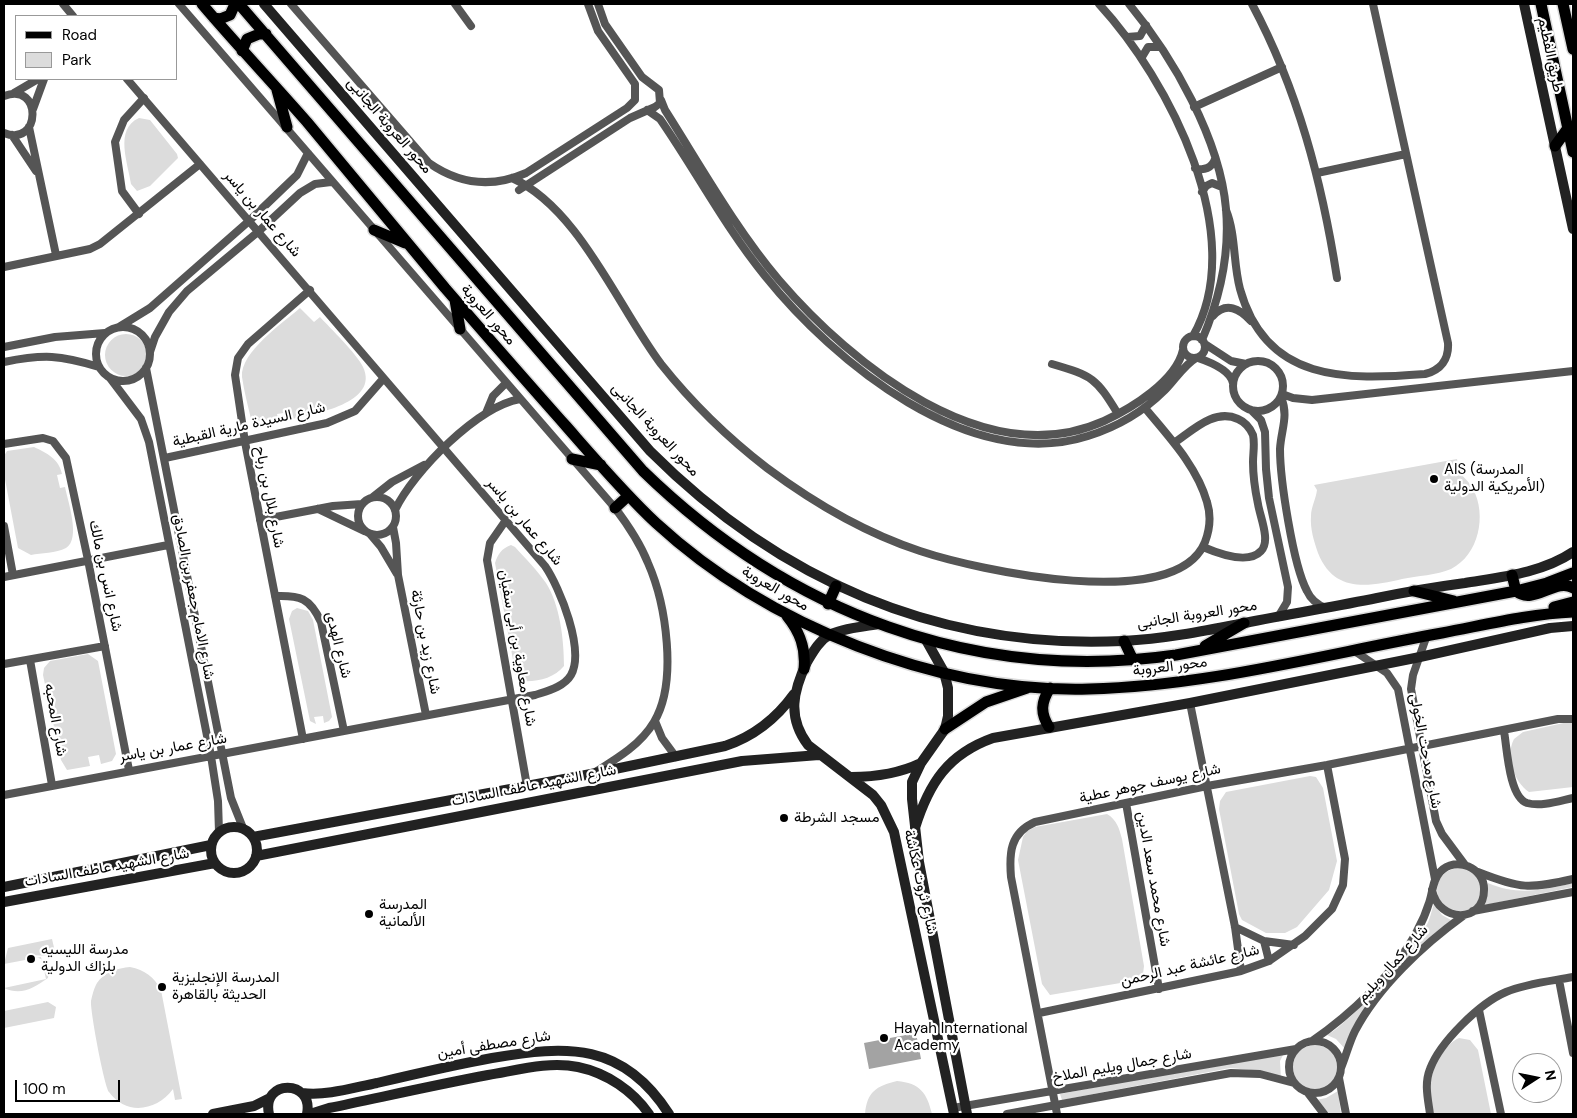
<!DOCTYPE html>
<meta charset="utf-8">
<style>
body{margin:0}
#map{position:relative;width:1577px;height:1118px;overflow:hidden;background:#fff;font-family:"DM Sans",sans-serif}
canvas{display:block}
.frame{position:absolute;inset:0;border:5px solid #000;pointer-events:none}
.legend{position:absolute;left:15px;top:15px;width:162px;height:65px;box-sizing:border-box;background:#fff;border:1px solid #999;margin:0;padding:6px 9px;list-style:none;font-size:15px;color:#000}
.legend li{display:flex;align-items:center;gap:10px;height:25px}
.legend b{width:25px;border:1px solid #999}
.north{position:absolute;left:1512px;top:1053px;width:50px;height:50px;box-sizing:border-box;background:#fff;border:1px solid #999;border-radius:50%;rotate:79deg;font-size:14px;font-weight:700;line-height:20px;text-align:center;color:#000}
.north::after{content:'';display:block;margin:auto;width:18px;height:22px;background:#000;clip-path:polygon(50% 0,100% 100%,50% 72%,0 100%)}
.scale{position:absolute;left:15px;top:1080px;width:105px;height:22px;box-sizing:border-box;border:2px solid #000;border-top:0;padding-left:6px;font-size:15px;line-height:18px;white-space:nowrap;color:#000;-webkit-text-stroke:4px #fff;paint-order:stroke}
</style>
<div id="map">
<canvas width="1577" height="1118"></canvas>
<div class="frame"></div>
<ul class="legend">
<li><b style="height:6px;background:#000"></b>Road</li>
<li><b style="height:14px;background:#dcdcdc"></b>Park</li>
</ul>
<div class="north">N</div>
<div class="scale">100 m</div>
</div>
<script>
const g = document.querySelector('canvas').getContext('2d');
g.lineJoin = 'round';
function fillPath(path, color) { g.fillStyle = color; g.fill(path, 'evenodd'); }
function strokePath(path, color, width, dash) { g.strokeStyle = color; g.lineWidth = width; g.lineCap = dash ? 'butt' : 'round'; g.setLineDash(dash || []); g.stroke(path); }
function label(font, color, halo, rows, align = 'center') {
  g.font = font + ' "DM Sans",Vazirmatn,sans-serif'; g.lineWidth = 4.5; g.setLineDash([]); g.textBaseline = 'middle'; g.strokeStyle = halo; g.fillStyle = color; for (const [text, x, y, turn = 0] of rows) {
    g.save(); g.translate(x, y); g.rotate((+turn || 0) * Math.PI / 180); g.textAlign = isNaN(turn) ? turn : align; if (halo) g.strokeText(text, 0, 0); g.fillText(text, 0, 0); g.restore();
  }
}
const green = new Path2D(`
 M139,118L150,120L177,154L178,158L150,186L137,191L131,184C128,163 114,129 139,118Z
 M300,308L314,322L320,317C331,329 356,353 363,367C380,403 314,414 292,419L290,412L277,414L279,422L272,423L251,419C248,406 244,391 242,377C240,352 283,323 300,308Z
 M105 355a21 21 0 1 1 42 0a21 21 0 1 1-42 0Z
 M34,447C47,453 59,459 62,474L57,475L60,488L65,487C68,502 81,539 66,548C56,553 41,553 31,555L18,548L4,474V456L7,451Z
 M1457,459L1458,465L1452,467C1460,473 1468,480 1473,489C1487,515 1479,555 1451,569C1437,575 1417,576 1402,579C1368,587 1334,593 1318,553C1314,541 1310,529 1311,516C1311,507 1316,499 1317,490L1314,485Z
 M511,545L515,547C525,558 537,570 546,583C560,605 564,640 564,666C554,678 538,682 522,681L516,676L495,563C498,554 501,549 511,545Z
 M297,608L308,611L313,620L332,717L329,721L324,723L323,716L314,717L316,724L310,721L289,619L292,611Z
 M88,654L98,661L116,754L112,761L101,764L99,755L88,757L90,766L67,770L61,760L43,675L44,668L50,661Z
 M1568,722L1573,723V787L1529,792C1514,782 1505,756 1514,739L1523,732Z
 M1310,776L1316,777L1323,788L1337,861L1329,890L1297,927L1285,933H1266L1242,920L1239,914L1219,809L1220,801L1226,792Z
 M1107,814C1117,820 1119,828 1122,839L1144,966L1143,974L1138,980L1050,995L1042,984L1018,860L1023,837L1027,831L1035,827Z
 M1437 890a22 22 0 1 1 44 0a22 22 0 1 1-44 0Z
 M1488,883C1518,896 1543,890 1573,883V887L1485,905Z
 M1434,904L1442,915L1451,920L1419,946L1365,1009L1346,1050L1336,1039L1327,1035C1352,1022 1411,952 1426,926C1430,920 1431,912 1434,904Z
 M52,939L56,956L28,955C41,958 52,961 48,978C34,988 21,996 4,988L46,979L41,957L4,964L8,948Z
 M130,967C145,970 154,977 161,990L182,1099L175,1100L173,1089C157,1111 126,1116 109,1092C104,1085 90,1010 91,1001C92,996 94,988 97,983C104,972 118,968 130,967Z
 M48,1002L56,1007L54,1018L4,1028V1011Z
 M1459,1038L1470,1040L1478,1050L1491,1114H1434C1432,1104 1428,1093 1429,1083C1431,1068 1445,1044 1459,1038Z
 M1293 1067a22 22 0 1 1 44 0a22 22 0 1 1-44 0Z
 M1285,1051L1280,1061L1281,1079L1262,1071L1230,1068L1062,1100L1060,1094Z
 M897,1081C920,1083 927,1093 932,1114H865C867,1092 876,1086 897,1081Z
 M1338,1091L1341,1114H1328L1316,1100L1326,1098Z`);
const water = new Path2D(`
 M916,1033L921,1059L869,1069L864,1043Z`);
const street = new Path2D(`
 M63,4L73,16
 M179,4L615,508C628,525 640,543 648,563C666,604 678,682 654,722C641,744 618,758 597,771
 M291,4L429,163C459,184 492,188 526,173L627,108L635,100V84L598,31L588,4
 M455,4L471,26
 M1099,4C1169,80 1250,236 1193,336
 M1129,4C1173,57 1220,139 1226,209C1230,255 1220,298 1202,340
 M1252,4C1298,90 1322,182 1337,278
 M1127,37L1140,36L1146,25
 M1142,57L1148,47H1160
 M14,93L38,79
 M4,96C43,81 41,148 4,133
 M661,100L665,110C700,165 737,231 779,280C852,365 986,474 1104,421C1132,408 1176,381 1183,350
 M1194,107L1282,67
 M33,109L44,79
 M647,110L660,119C696,171 725,227 765,276C834,362 970,474 1088,436C1117,427 1143,412 1165,390C1175,380 1184,365 1196,358
 M29,127L56,255
 M12,135L36,171
 M1195,168C1204,171 1212,168 1215,159
 M1317,173L1406,154
 M512,178C579,208 618,307 661,364C692,403 728,438 767,468C814,503 865,533 920,551C977,570 1176,614 1205,542C1210,529 1211,515 1207,502C1197,466 1168,436 1145,408
 M519,190L630,118L655,107L660,103L659,90L642,77L605,24L598,4
 M1202,192L1206,186L1212,183L1222,187
 M1226,210C1236,235 1233,263 1240,289C1266,383 1347,380 1425,374C1441,370 1449,359 1448,343L1373,4
 M139,214L122,191L115,142L124,120L144,98
 M4,267L90,249L100,244L200,164
 M1213,316C1226,301 1240,309 1251,321
 M96 354a27 27 0 1 1 54 0a27 27 0 1 1-54 0Z
 M119,327L150,308L249,221L297,175L308,153
 M1183 347a11 11 0 1 1 22 0a11 11 0 1 1-22 0Z
 M1205,344L1231,361L1246,364
 M4,347L55,337L105,333
 M150,352L155,337L169,312L187,291L259,231L300,193L315,184L331,182
 M1198,358C1210,362 1230,370 1233,383
 M1233 386a25 25 0 1 1 50 0a25 25 0 1 1-50 0Z
 M4,362C44,354 60,355 99,367
 M1052,364C1093,376 1096,378 1118,414
 M146,368L231,798L243,828
 M110,378L141,419L149,442L211,756L218,801L219,832
 M1282,394L1293,398L1312,400L1573,371
 M1281,397C1289,416 1281,430 1280,449C1280,479 1293,565 1307,591C1311,600 1318,605 1326,608
 M1251,410L1261,420L1265,432L1266,469L1269,498L1288,587L1287,602L1278,617
 M486,413L493,396L506,383
 M1174,443C1192,431 1214,408 1238,419C1245,422 1250,428 1253,435C1255,444 1253,453 1253,462C1253,476 1255,490 1258,504C1260,517 1271,541 1261,551C1248,565 1217,553 1203,547
 M4,444L43,438L53,441L66,458L88,560L129,770
 M165,458L327,423L355,411L383,379
 M358 516a19 19 0 1 1 38 0a19 19 0 1 1-38 0Z
 M373,497L392,482L424,465
 M318,509L364,531
 M395,510C414,471 477,407 520,399
 M260,520L333,506L362,504
 M506,520L490,543L487,560L527,786
 M4,526L13,575
 M393,527L396,543L398,575L426,715
 M370,534L381,547L397,574
 M4,577L168,545
 M275,596C300,595 310,598 321,622L344,731
 M1427,635L1413,675L1411,689L1436,821L1442,834L1465,865
 M1353,650L1387,673L1398,689L1435,879
 M30,660L52,785
 M4,664L105,646
 M1190,703L1235,927L1241,971
 M655,721L662,738L676,757
 M1504,731C1507,748 1509,797 1527,803C1541,807 1559,801 1573,798
 M303,739L245,442L235,375L238,358L248,344L310,290
 M4,795L535,695C547,691 564,687 571,675C585,650 560,588 545,566L127,79
 M1126,803L1159,989
 M1478,872C1521,889 1529,889 1573,879
 M1473,911L1573,892
 M1235,927L1264,941L1294,945
 M1264,941L1269,961
 M1559,980L1573,1053
 M1479,1010L1501,1114
 M1039,1013L1241,971L1269,961L1305,936L1332,909L1343,885L1345,859L1327,765
 M1289 1067a26 26 0 1 1 52 0a26 26 0 1 1-52 0Z
 M1312,1041C1350,1015 1395,973 1417,931C1422,922 1426,913 1429,903C1433,892 1432,881 1440,872C1456,855 1485,868 1484,890C1484,923 1439,924 1432,890
 M1341,1068C1346,1056 1349,1043 1355,1031C1378,987 1423,945 1463,916
 M1339,1078L1346,1114
 M1308,1093L1324,1114
 M953,1108L1296,1049
 M1007,1114L1231,1073L1260,1074L1294,1083
 M1057,1114L1011,877C1009,853 1010,833 1035,822L1207,786L1327,765L1558,719H1573
 M1430,1114C1428,1099 1424,1084 1430,1069C1440,1042 1480,1003 1506,992C1527,983 1552,981 1573,977`);
const secondary = new Path2D(`
 M264,4L650,451C779,580 938,650 1123,641C1164,639 1204,631 1245,623C1289,614 1333,607 1377,598C1406,592 1435,587 1465,583C1501,577 1542,573 1573,552
 M1524,4L1573,229
 M878,624C863,627 843,628 829,635C819,641 813,652 807,662C793,691 787,717 808,745L873,795L881,805L894,832L954,1114
 M926,640L944,672L948,688V716L945,729L921,763L912,782V799L919,862L967,1114
 M851,777C876,777 898,774 921,763
 M211 850a23 23 0 1 1 46 0a23 23 0 1 1-46 0Z
 M915,828C929,783 948,754 993,738L1190,703L1420,657L1550,628L1573,626
 M253,837L591,774L725,746C755,736 776,719 794,694
 M256,856L742,761L819,755
 M4,887L211,845
 M4,902L215,863
 M302,1093C327,1096 352,1088 377,1083C415,1074 453,1065 492,1058C567,1045 623,1042 669,1114
 M213,1114L254,1106L270,1098
 M269,1114C261,1079 314,1079 307,1114
 M310,1114L329,1108C382,1097 435,1085 488,1075C518,1070 549,1061 578,1067C607,1073 633,1091 649,1114`);
const primary = new Path2D(`
 M202,4C236,44 272,82 307,122C353,177 399,233 445,288C485,334 525,380 566,426C595,459 624,493 656,523C768,626 937,693 1089,689C1208,686 1325,654 1442,633C1485,625 1529,614 1573,612
 M239,4L643,471C788,612 973,684 1176,655L1516,591L1547,583L1573,573
 M1541,4L1573,152
 M1563,4L1573,49
 M214,18L220,19L230,15L235,4
 M242,51L247,39L259,34H266
 M277,90L287,127
 M1555,146L1568,128
 M374,230L405,243
 M455,300L460,329
 M572,459L601,465
 M615,508L628,496
 M1512,575L1516,591C1533,606 1556,577 1573,588
 M1414,591L1454,601
 M828,604L836,586
 M1554,607L1573,602
 M787,616C800,632 806,648 804,669
 M1124,641L1133,660
 M1205,646L1244,623
 M1049,727C1040,713 1041,702 1050,688
 M945,729L986,702L1027,688`);
const markers = [
 [1434,479,5,"#000"],
 [784,818,5,"#000"],
 [369,914,5,"#000"],
 [31,959,5,"#000"],
 [162,987,5,"#000"],
 [884,1038,5,"#000"]
];
const streetNames = [
 ["طريق الفطيم",1550,55,78],
 ["محور العروبة الجانبى",389,126,49],
 ["شارع عمار بن ياسر",262,214,49],
 ["محور العروبة",488,315,49],
 ["شارع السيدة مارية القبطية",249,425,-13],
 ["محور العروبة الجانبى",655,430,47],
 ["شارع بلال بن رباح",269,497,79],
 ["شارع عمار بن ياسر",524,522,50],
 ["شارع انس بن مالك",105,576,78],
 ["محور العروبة",775,589,30],
 ["شارع الامام جعفر بن الصادق",193,597,79],
 ["محور العروبة الجانبى",1197,615,-9],
 ["شارع زيد بن حارثة",425,642,79],
 ["شارع الهدى",338,645,76],
 ["شارع معاوية بن أبى سفيان",517,648,80],
 ["محور العروبة",1170,667,-7],
 ["شارع المحبه",55,720,80],
 ["شارع عمار بن ياسر",173,748,-10],
 ["شارع مدحت الخولى",1425,751,79],
 ["شارع يوسف جوهر عطية",1150,784,-12],
 ["شارع الشهيد عاطف السادات",534,786,-11],
 ["شارع الشهيد عاطف السادات",107,868,-10],
 ["شارع محمد سعد الدين",1153,879,80],
 ["شارع ثروت عكاشة",920,882,77],
 ["شارع كمال ويليم",1393,964,-48],
 ["شارع عائشة عبد الرحمن",1190,966,-13],
 ["شارع مصطفى أمين",494,1045,-9],
 ["شارع جمال ويليم الملاخ",1122,1066,-10]
];
const poiNames = [
 ["AIS (المدرسة",1444,470],
 ["الأمريكية الدولية)",1444,487],
 ["مسجد الشرطة",794,818],
 ["المدرسة",379,905],
 ["الألمانية",379,922],
 ["مدرسة الليسيه",41,950],
 ["بلزاك الدولية",41,967],
 ["المدرسة الإنجليزية",172,978],
 ["الحديثة بالقاهرة",172,995],
 ["Hayah International",894,1029],
 ["Academy",894,1046]
];
fillPath(green, '#dcdcdc');
fillPath(water, '#a3a3a3');
strokePath(primary, '#dbdbdb', 14);
strokePath(street, '#555', 8);
strokePath(secondary, '#222', 10);
strokePath(primary, '#000', 11);
for (const [x, y, r, color] of markers) { const dot = new Path2D(); dot.arc(x, y, r, 0, 2 * Math.PI); g.fillStyle = color; g.fill(dot); strokePath(dot, '#fff', 2); }
label('15px', '#000', '#fff', streetNames);
label('15px', '#000', '#fff', poiNames, 'left');
</script>
